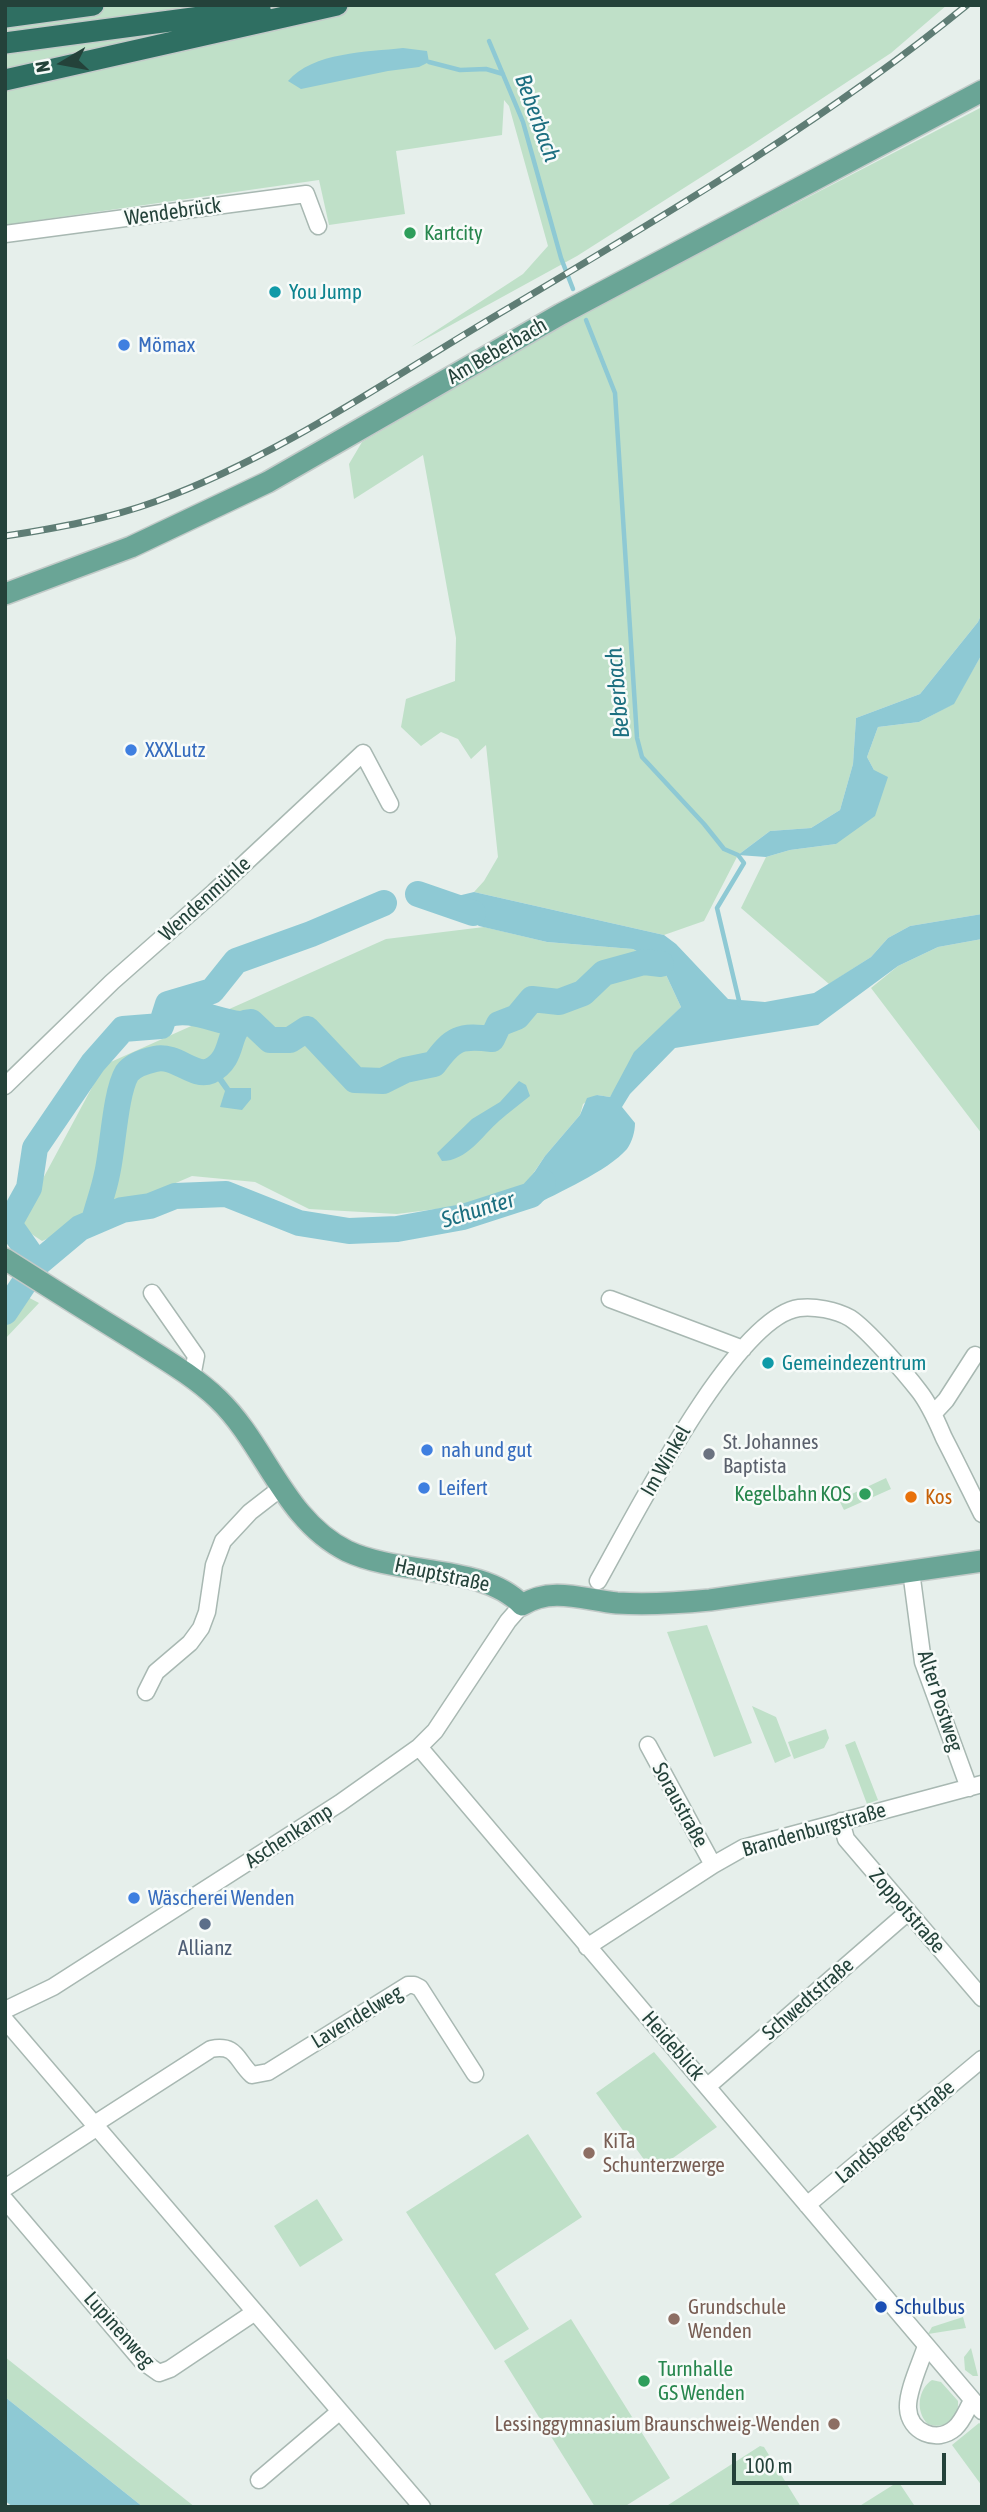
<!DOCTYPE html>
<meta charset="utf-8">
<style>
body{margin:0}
#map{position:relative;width:987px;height:2512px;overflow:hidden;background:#e6efeb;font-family:"Asap Condensed",sans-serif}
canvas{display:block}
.frame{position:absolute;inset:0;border:7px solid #24423a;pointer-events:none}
.north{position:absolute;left:28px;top:28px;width:70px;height:70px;-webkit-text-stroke:5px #f7fbf9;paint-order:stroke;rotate:260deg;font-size:19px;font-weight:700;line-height:28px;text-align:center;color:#24423a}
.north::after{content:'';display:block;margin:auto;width:24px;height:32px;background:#24423a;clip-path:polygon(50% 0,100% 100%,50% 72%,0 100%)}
.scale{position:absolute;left:732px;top:2453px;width:214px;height:32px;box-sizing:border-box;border:4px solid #24423a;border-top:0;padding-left:9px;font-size:21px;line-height:24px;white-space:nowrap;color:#24423a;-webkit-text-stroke:5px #f7fbf9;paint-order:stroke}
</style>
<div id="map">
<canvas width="987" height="2512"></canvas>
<div class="frame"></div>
<div class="north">N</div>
<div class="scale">100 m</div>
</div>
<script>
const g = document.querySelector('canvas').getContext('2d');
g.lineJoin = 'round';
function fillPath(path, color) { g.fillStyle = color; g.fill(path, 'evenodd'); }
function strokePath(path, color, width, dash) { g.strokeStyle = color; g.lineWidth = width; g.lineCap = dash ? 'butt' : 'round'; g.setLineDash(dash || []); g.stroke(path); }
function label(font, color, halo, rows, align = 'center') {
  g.font = font + ' "Asap Condensed",sans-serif'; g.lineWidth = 5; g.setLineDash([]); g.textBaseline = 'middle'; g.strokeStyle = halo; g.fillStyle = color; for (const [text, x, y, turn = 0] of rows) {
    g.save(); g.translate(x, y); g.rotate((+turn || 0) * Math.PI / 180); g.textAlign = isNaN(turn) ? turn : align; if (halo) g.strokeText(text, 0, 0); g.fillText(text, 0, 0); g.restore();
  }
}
const green = new Path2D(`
 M5,5H947L891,53L750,146L577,256L411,347L523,274L548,246L509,106L504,100L502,135L396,151L405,214L329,225L319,180L5,225Z
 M982,107V613L978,622L920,694L856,718L853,764L840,810L811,828L770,831L738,855L704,921L664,935L474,892L484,881L498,857L486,745L471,759L458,739L441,732L421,746L401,727L406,699L455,681L456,638L423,455L354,499L349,464L362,442L567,322Z
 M982,654V914L910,926L888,938L871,957L829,984L741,908L766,857L790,850L836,844L874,770L867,757L878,727L919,722L953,704Z
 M484,927L547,942L633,949L661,964L681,1007L661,1027L610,1097L597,1095L583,1104L580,1115L545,1156L516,1199L531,1207H452L397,1214L309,1209L255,1182L192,1176L42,1241L18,1225L104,1065L386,939Z
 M982,939V1134L871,988L898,966L938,947Z
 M5,1285L39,1303L5,1339Z
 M886,1478L891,1489L844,1510L839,1500Z
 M707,1625L752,1743L714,1757L667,1632Z
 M752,1706L776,1717L791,1756L775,1763Z
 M826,1729L829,1738L824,1748L794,1759L788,1742Z
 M855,1741L878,1800L867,1804L845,1745Z
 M654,2052L717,2127L653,2172L596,2093Z
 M528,2134L582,2217L495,2274L529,2329L495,2350L406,2212Z
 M317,2199L343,2240L300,2267L274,2226Z
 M963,2317L966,2328L928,2334L932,2327Z
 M571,2319L670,2478L624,2507H595L504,2361Z
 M971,2348L978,2376H973L965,2370L964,2357Z
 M5,2357L195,2507H143L5,2397Z
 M932,2380L941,2382L958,2401C959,2420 946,2430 928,2424C915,2412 918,2389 932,2380Z
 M979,2423L982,2425V2486L952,2445Z
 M760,2446L764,2447L801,2507H665Z
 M898,2481L914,2505L858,2507L893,2485Z`);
const water = new Path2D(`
 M403,48L427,51L429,62L419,67L388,71L301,89L288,81C313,52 367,52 403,48Z
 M982,613V654L954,704L919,722L878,727L867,757L874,770L888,777L875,816L836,844L790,850L766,857L738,855L770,831L811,828L840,810L853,764L856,718L920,694L978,622Z
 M474,892L664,935L676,944L728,999L765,1002L814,993L871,957L888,938L910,926L982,914V939L938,947L898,966L818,1025L675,1048L630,1094L622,1107L635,1123C635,1132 632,1142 627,1149C608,1171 557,1193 531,1207L516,1200L545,1156L580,1115L587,1098L597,1095L610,1097L634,1052L681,1007L661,964L633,949L547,942L479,926L441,900Z
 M216,1068L230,1088H251V1099L242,1110L220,1107L225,1091L210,1070Z
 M519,1081L526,1085L530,1096C520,1104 509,1112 499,1121C482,1136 467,1161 442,1161L437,1153L472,1119L500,1102Z
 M5,2397L143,2507H13L5,2501Z`);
const stream = new Path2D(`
 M489,41L523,122L561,258L573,289
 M429,62L460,70L486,69L503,74
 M586,320L615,393L637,738L642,757L704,824L724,849L738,855L744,863L717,908L740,1005`);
const river = new Path2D(`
 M418,894L473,913
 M166,1015C190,1006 214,1021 239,1024
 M94,1221C98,1205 104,1190 107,1174C113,1149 115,1093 127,1073C133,1065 146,1061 155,1059C176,1054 194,1078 210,1071C239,1057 223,1023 251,1022L270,1040H290L307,1029L355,1080L383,1081L405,1070L434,1064C453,1038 460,1035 492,1039L499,1024L517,1017L532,999L559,1002L583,993L604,973L644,962L661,964
 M37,1264L9,1224L29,1188L35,1148L93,1063L123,1029L161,1026L168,1004L212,991L236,961L311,934L384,903
 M5,1312L37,1264L80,1228L122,1210L150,1206L175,1196L226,1194L299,1223L349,1231L397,1229L463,1217L531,1195L543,1182`);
const minor = new Path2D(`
 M5,234L306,194L318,226
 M5,1086L112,982L214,892L363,753L390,804
 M152,1293L196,1356L192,1377
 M610,1299L743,1349
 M933,1414L946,1400L975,1355
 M911,1571L923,1662L969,1788
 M598,1581C631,1523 734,1317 799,1308C814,1306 836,1310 850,1318C867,1329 906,1374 919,1391C930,1405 937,1422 944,1438C957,1463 969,1488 982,1514
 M146,1692L156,1672L190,1643L201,1628L207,1612L214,1565L223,1541L250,1512L281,1488
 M648,1745L713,1865
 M419,1747L982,2411
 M841,1821L846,1839L982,1998
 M587,1947L713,1865L743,1848L982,1784
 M5,2010L53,1987L340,1803L419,1747L435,1731L508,1621L522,1605
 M5,2020L422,2507
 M708,2086L908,1912
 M93,2125L211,2049C237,2044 236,2060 252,2075L268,2072L408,1985H414L420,1988L475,2074
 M5,2188L96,2128
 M5,2200L142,2361L159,2373L170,2369L255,2312
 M807,2205L982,2059
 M926,2346C921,2362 907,2391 908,2408C909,2432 937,2444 955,2428C963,2421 967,2409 972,2401
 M259,2480L339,2412`);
const major = new Path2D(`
 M5,594L131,547L268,482L561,314L982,91
 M5,1259C49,1287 92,1314 136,1341C164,1359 194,1376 218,1399C266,1445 284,1520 347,1551C400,1576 483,1564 522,1605C552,1586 585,1600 617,1603C648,1605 679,1603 710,1600L982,1561`);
const highway = new Path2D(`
 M5,17L93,5
 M5,43L260,9
 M5,80L337,5`);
const rail = new Path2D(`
 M5,536C57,528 108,519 157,501C282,455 393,376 507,309C665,215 824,122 967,5`);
const markers = [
 [410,233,7,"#2e9e5b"],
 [275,292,7,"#0f9aa8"],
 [124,345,7,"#3f7fe0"],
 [131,750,7,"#3f7fe0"],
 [768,1363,7,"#0f9aa8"],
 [427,1450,7,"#3f7fe0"],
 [709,1454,7,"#6b7280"],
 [424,1488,7,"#3f7fe0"],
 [865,1494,7,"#2e9e5b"],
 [911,1497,7,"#e8710a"],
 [134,1898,7,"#3f7fe0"],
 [205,1924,7,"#5c6f8a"],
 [589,2153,7,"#8d6e63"],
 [881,2307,7,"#1a4fb4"],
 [674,2319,7,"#8d6e63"],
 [644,2381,7,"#2e9e5b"],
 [834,2424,7,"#8d6e63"]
];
const streetNames = [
 ["Wendebrück",173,212,-8],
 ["Am Beberbach",497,351,-30],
 ["Wendenmühle",205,899,-42],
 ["Im Winkel",666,1461,-60],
 ["Hauptstraße",442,1575,12],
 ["Alter Postweg",940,1701,72],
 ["Soraustraße",680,1805,61],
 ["Brandenburgstraße",814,1830,-16],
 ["Aschenkamp",289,1836,-33],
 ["Zoppotstraße",907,1911,49],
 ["Schwedtstraße",808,1999,-41],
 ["Lavendelweg",357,2017,-31],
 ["Heideblick",673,2046,49],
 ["Landsberger Straße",895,2132,-40],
 ["Lupinenweg",119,2330,48]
];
const leisureNames = [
 ["Kartcity",424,233],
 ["Kegelbahn KOS",851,1494,"right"],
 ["Turnhalle",658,2369],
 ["GS Wenden",658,2393]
];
const cultureNames = [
 ["You Jump",289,292],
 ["Gemeindezentrum",782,1363]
];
const shopNames = [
 ["Mömax",138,345],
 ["XXXLutz",145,750],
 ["nah und gut",441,1450],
 ["Leifert",438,1488],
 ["Wäscherei Wenden",148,1898]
];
const worshipNames = [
 ["St. Johannes",723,1442],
 ["Baptista",723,1466]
];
const foodNames = [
 ["Kos",925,1497]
];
const serviceNames = [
 ["Allianz",205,1948]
];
const educationNames = [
 ["KiTa",603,2141],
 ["Schunterzwerge",603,2165],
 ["Grundschule",688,2307],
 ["Wenden",688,2331],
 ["Lessinggymnasium Braunschweig-Wenden",820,2424,"right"]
];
const transitNames = [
 ["Schulbus",895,2307]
];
const waterNames = [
 ["Beberbach",537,118,70],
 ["Beberbach",618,693,-95],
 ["Schunter",478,1210,-17]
];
fillPath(green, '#bfe0c8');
fillPath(water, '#8ec9d4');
strokePath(stream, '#8ec9d4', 4.5);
strokePath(river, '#8ec9d4', 26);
strokePath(minor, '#a8b8b2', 19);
strokePath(major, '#c2cac8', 24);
strokePath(highway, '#c2cac8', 24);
strokePath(minor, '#fff', 16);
strokePath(major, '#6aa596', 21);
strokePath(highway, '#2f6f62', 21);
strokePath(rail, '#5f7d75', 7);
strokePath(rail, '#f7fbf9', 4.5, [13]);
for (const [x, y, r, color] of markers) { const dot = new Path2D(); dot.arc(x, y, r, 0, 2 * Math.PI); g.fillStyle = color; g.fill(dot); strokePath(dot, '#f7fbf9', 2.5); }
label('21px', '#24423a', '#f7fbf9', streetNames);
label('21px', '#27864d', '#f7fbf9', leisureNames, 'left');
label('21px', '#0d838f', '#f7fbf9', cultureNames, 'left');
label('21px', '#366cbe', '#f7fbf9', shopNames, 'left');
label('21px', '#5b616d', '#f7fbf9', worshipNames, 'left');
label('21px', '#c56008', '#f7fbf9', foodNames, 'left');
label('21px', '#4e5e75', '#f7fbf9', serviceNames);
label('21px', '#785e54', '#f7fbf9', educationNames, 'left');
label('21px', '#164399', '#f7fbf9', transitNames, 'left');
label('italic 23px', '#1c6f80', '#f7fbf9', waterNames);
</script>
